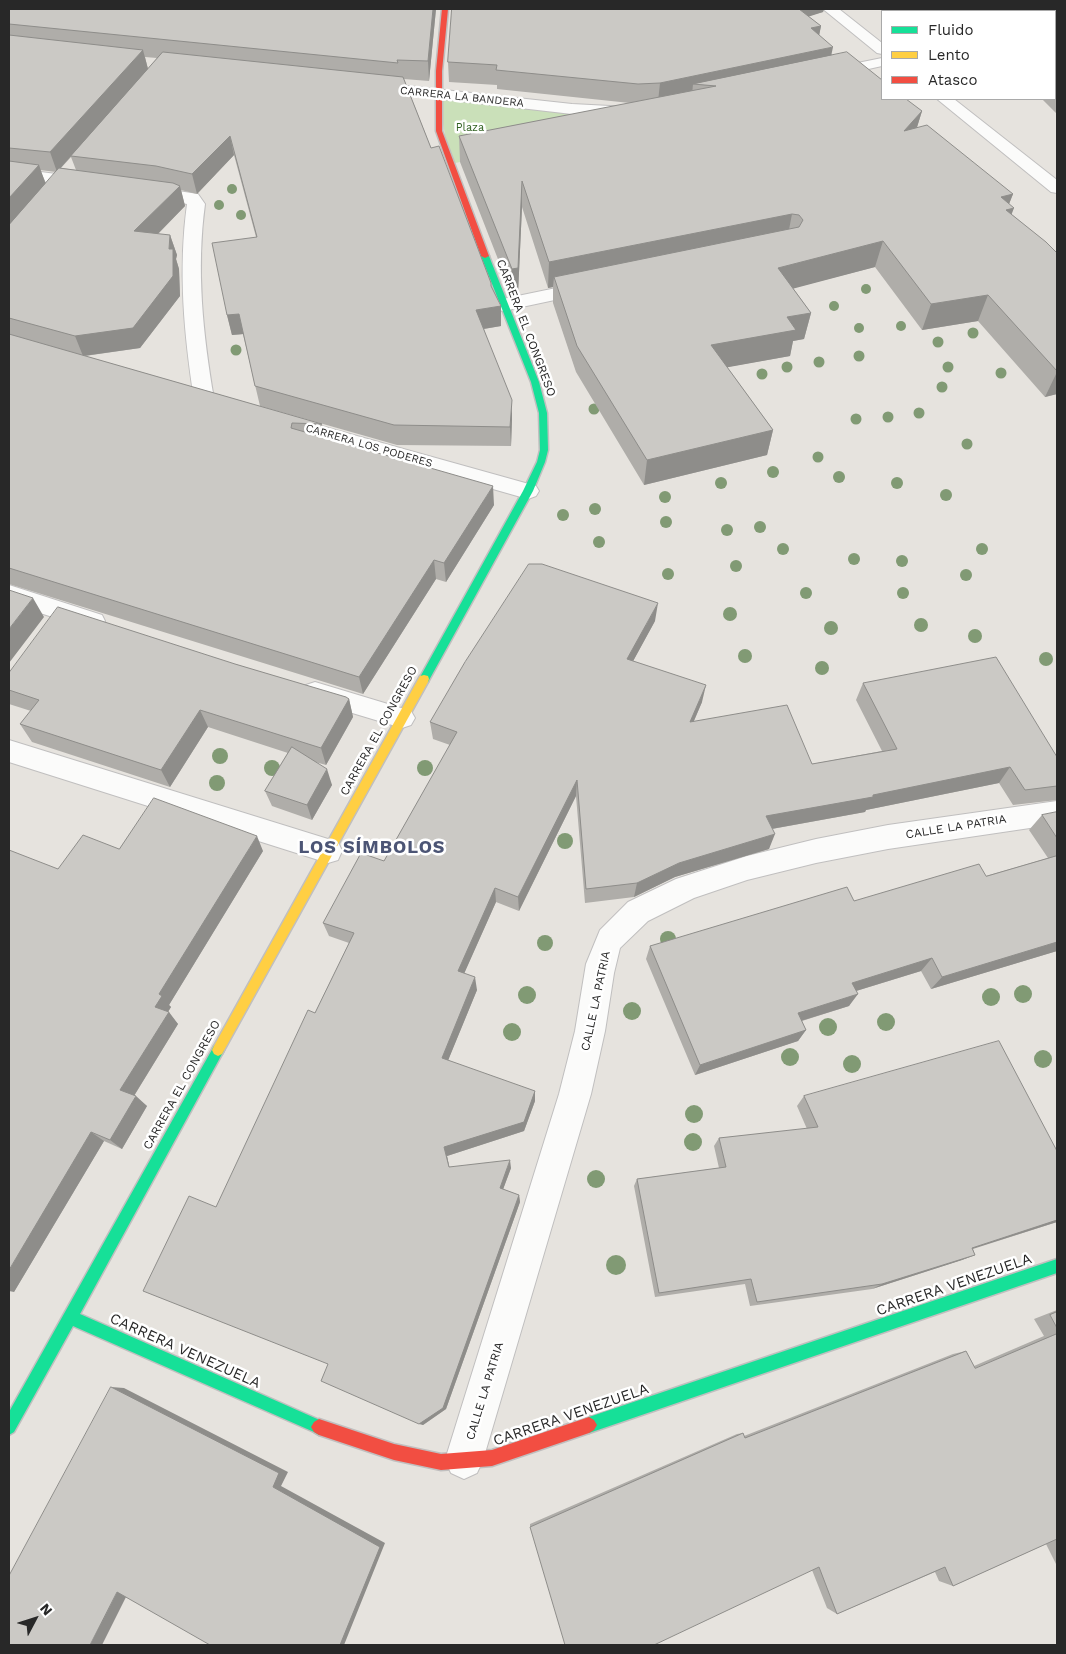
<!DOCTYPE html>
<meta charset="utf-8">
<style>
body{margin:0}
#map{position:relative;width:1066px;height:1654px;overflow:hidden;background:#e6e3de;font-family:"Work Sans",sans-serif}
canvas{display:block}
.frame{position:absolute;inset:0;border:10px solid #282828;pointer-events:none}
.legend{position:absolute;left:881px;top:10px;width:175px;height:90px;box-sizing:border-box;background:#fff;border:1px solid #a9a9a9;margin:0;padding:6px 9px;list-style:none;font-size:15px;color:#282828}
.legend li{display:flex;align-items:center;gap:10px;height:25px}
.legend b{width:25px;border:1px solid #a9a9a9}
.north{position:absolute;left:10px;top:1594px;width:50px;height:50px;-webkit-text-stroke:4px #fff;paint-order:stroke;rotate:50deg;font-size:14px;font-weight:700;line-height:20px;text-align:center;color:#282828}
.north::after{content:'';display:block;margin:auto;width:18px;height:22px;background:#282828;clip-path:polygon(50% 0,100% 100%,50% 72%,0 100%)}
</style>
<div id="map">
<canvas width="1066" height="1654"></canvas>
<div class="frame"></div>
<ul class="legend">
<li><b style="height:6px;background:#16e098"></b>Fluido</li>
<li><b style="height:6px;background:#ffcf43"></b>Lento</li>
<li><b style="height:6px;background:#f24e42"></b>Atasco</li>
</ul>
<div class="north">N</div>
</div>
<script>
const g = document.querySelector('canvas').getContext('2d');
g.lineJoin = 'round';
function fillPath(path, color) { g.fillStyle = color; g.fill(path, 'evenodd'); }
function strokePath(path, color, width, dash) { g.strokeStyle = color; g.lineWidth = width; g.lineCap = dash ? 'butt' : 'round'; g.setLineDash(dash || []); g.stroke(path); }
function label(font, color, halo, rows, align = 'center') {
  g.font = font + ' "Work Sans",sans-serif'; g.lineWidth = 5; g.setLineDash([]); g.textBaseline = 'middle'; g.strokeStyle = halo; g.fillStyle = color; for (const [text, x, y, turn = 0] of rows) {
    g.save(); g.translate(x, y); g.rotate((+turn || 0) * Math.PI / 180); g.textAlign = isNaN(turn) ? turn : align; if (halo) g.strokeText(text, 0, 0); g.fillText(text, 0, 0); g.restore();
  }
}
const green = new Path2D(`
 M438,94L584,110L546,145L450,164Z`);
const street = new Path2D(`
 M823,9H839L882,43V54L877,53Z
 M882,58V66L828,78L823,76L820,73L823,70Z
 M371,82L572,104L629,107L635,109L637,112L635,115L629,117L572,114L365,90L363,87L365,84Z
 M937,99H954L1057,180V193L1051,192Z
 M9,168L88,178L94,179L97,183L94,187L88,188L9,178Z
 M145,186L198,194L205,204C196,270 203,334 214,399L211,404L204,406L197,404L194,399C184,334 178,270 187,204L139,195L136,191L139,187Z
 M590,281L597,283L599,287L597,291L503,311L496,309L493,305L496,301L503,299Z
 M289,417L536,486L539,491L536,496L528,499L282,429L278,424L282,419Z
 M9,585L102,615L105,621L102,627L93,630L9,603Z
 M315,682L411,711L415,718L411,725L402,728L306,699L302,692L306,685Z
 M9,740L328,839L338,842L342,851L338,860L328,863L9,762Z
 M1057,801V824L888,849L816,863L747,880L694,898L648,921L620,948L614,973L605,1031L591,1094L483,1460L477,1473L464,1479L451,1473L445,1460L559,1094L575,1031L586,964L600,930L628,902L676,879L747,856L816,839L888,825Z`);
const fast = new Path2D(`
 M482,254L489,256L539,382L547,413L548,450L545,462L533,491L428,682L424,683L419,679L523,491L537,462L540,450L539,413L531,382L481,256Z
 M218,1044L222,1046L224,1050L222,1054L80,1314L324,1422L327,1427L324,1432L319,1435L314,1432L73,1326L14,1432L9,1435V1412L214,1046Z
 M1057,1259V1273L589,1433L584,1430L581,1425L584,1420L589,1417Z`);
const slow = new Path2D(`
 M424,675L428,676L429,679L428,682L222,1054L218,1056L214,1054L212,1050L214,1046L420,676Z`);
const jam = new Path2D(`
 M442,9H448L442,71V131L489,256L485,258L481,256L436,131V71Z
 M589,1417L594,1420L597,1425L594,1430L589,1433L492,1466L441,1470L394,1460L319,1435L314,1432L311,1427L314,1422L319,1419L394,1444L441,1454L492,1450Z`);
const trees = [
 [232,189,5],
 [219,205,5],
 [241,215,5],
 [866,289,5],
 [834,306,5],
 [901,326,5],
 [859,328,5],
 [973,333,5.5],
 [938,342,5.5],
 [236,350,5.5],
 [859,356,5.5],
 [819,362,5.5],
 [787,367,5.5],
 [948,367,5.5],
 [1001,373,5.5],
 [762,374,5.5],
 [942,387,5.5],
 [594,409,5.5],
 [919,413,5.5],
 [888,417,5.5],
 [856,419,5.5],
 [967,444,5.5],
 [818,457,5.5],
 [773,472,6],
 [839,477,6],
 [721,483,6],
 [897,483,6],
 [946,495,6],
 [665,497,6],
 [595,509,6],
 [563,515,6],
 [666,522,6],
 [760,527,6],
 [727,530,6],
 [599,542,6],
 [783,549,6],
 [982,549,6],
 [854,559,6],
 [902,561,6],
 [736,566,6],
 [668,574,6],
 [966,575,6],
 [806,593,6],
 [903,593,6],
 [730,614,7],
 [921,625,7],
 [831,628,7],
 [975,636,7],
 [745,656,7],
 [1046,659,7],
 [822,668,7],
 [220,756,8],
 [272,768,8],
 [425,768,8],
 [217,783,8],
 [565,841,8],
 [668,939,8],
 [545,943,8],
 [1023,994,9],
 [527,995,9],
 [991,997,9],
 [632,1011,9],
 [886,1022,9],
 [828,1027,9],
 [512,1032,9],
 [790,1057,9],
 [1043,1059,9],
 [852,1064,9],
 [694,1114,9],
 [693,1142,9],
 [596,1179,9],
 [616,1265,10]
];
const wall = new Path2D(`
 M9,9H436L429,81L404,79L431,148L492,288L501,306V326L484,329L512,419L511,446L397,445L260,406L243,334L232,335L227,315L256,237L234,155L197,194L181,190L185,206L158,234L170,235L177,255L176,259L179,269L180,296L140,348L85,356L322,424L325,438L494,505L446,582L436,579L363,694L9,584ZM145,57L157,58L148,69ZM71,157L76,170L61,168ZM40,170L56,172L46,183Z
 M452,9H824L823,12L808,16L821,26L819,35L832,55L922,111L917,127L1013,194L1009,204L1011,214L1057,253V394L1045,397L978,321L922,330L875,267L793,288L811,313L804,339L793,341L790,356L727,367L773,430L767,455L644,485L576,372L553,303V287L548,288L522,207L518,294L512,295L460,162L459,136L630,103L497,89V85L449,82L448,62Z
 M964,9H1007L1006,11H975Z
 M1057,69V114L1042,99H1055V73Z
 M655,621L633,661L702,702L694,721L812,764L882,751L856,700L863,683L1057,757V800L1013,805L999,783L866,810L865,812L772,829L769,849L675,877L634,897L585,903L576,796L519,911L496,902L464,973L477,990L448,1060L535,1101L524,1131L447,1156L449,1167L511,1168L503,1189L519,1195L520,1202L446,1409L423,1425L328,1364L216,1207L315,1013L349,943L329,936L323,923L384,861L450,745L433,739L430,722Z
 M235,664L349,699L353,717L326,765L315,762L332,785L312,820L272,806L265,791L288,753L208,727L170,787L32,742L20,724L31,711L9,704V673Z
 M1057,812V951L931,989L921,971L856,991L849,1006L802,1021L806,1030L798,1041L695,1075L646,959L650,946L854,901L986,876L1048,858L1029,830L1042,815Z
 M119,849L263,851L169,1005L171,1007L168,1012L178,1024L134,1096L147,1106L122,1149L104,1141L14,1292L58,869Z
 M804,1096L1057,1151V1222L973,1249L975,1255L962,1260L872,1289L750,1306L745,1284L655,1297L634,1186L637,1179L719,1168L714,1146L719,1138L807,1129L797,1106Z
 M1057,1310V1566L1046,1544L953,1586L939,1581L935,1572L837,1614L827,1608L812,1570L530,1527V1524L737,1434L743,1433L744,1436L953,1354L966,1351L974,1366L1044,1336L1034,1319Z`);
const shadedWall = new Path2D(`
 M433,9H436L429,81L428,61Z
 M792,9H824L823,12L789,23Z
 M821,26L817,46L811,28Z
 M833,47L829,66L716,86L693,84L692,95L658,102L660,83Z
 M143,50L148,69L57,172L50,152Z
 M922,111L914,137L904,131Z
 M230,136L234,155L197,194L192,174Z
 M39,165L46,185L9,227V198Z
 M522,181V207L518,294L512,295V269Z
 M180,186L185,206L141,251L134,231Z
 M1013,194L1007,209L1014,208L1004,234L1001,197Z
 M792,214L787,240L554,277L553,287L548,288L549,262Z
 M170,235L177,255L176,259L179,269L180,296L140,348L83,356L75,336L169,249Z
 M883,241L875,267L773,294L778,268Z
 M988,295L978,321L922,330L931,304Z
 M501,306V326L477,330L476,310Z
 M811,313L804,339L793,341L790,356L707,371L711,345L787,317Z
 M239,314L244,334L232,335L227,315Z
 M1057,372V394L1045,397Z
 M512,400V419L511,446L510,427Z
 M773,430L767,455L644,485L647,460Z
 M493,486L494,505L446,582L444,563Z
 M434,560L436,579L363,694L359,677Z
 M33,598L44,617L9,663V629Z
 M658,603L655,621L625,676L627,659Z
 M706,685L702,702L686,739L690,722Z
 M349,699L353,717L326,765L321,748Z
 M200,710L208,727L170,787L161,770Z
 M1010,767L999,783L866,810L865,812L760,831L766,816Z
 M327,769L332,785L312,820L307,805Z
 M577,780L576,796L519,911L518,897Z
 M775,834L769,849L675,877L634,897L637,883L679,863Z
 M257,836L263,851L169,1005L171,1007L164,1018L155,1007L159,994Z
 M495,888L496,902L460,983L458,971Z
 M1057,942V951L931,989L942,977Z
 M932,958L921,971L843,995L852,983Z
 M475,977L477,990L445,1068L442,1058Z
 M858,994L849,1006L791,1024L798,1013Z
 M169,1012L178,1024L132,1099L120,1090Z
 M806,1030L798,1041L695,1075L700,1065Z
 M535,1091V1101L524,1131L447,1156L451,1175L444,1147Z
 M136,1096L147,1106L122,1149L110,1140Z
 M91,1132L104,1141L14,1292L9,1291V1270Z
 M510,1160L511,1168L501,1195L500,1188Z
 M519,1195L520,1202L446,1409L423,1425L419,1424Z
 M1057,1220V1222L959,1253L972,1248Z
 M975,1255L962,1260L872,1289L882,1284Z
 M111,1387L124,1388L288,1472L281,1486L385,1543L344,1645H340L273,1487Z
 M131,1587L102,1645H90L117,1592Z`);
const building = new Path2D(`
 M9,9H433L428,61L397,60L398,63L9,24Z
 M452,9H799L821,26L811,28L833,47L660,83L638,84L496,70L497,65L448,62Z
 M9,35L143,50L50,152L9,148Z
 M163,52L403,77L431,148L439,146L491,283V286L501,306L476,310L512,400L510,427L394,425L255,386L239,314L227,315L212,243L257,237L230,136L192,174L156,166L71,156Z
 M847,52L882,80V99H906L922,111L904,131L927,125L1013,194L1001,197L1014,208L1006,210L1046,242L1057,253V371L988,295L931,304L883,241L778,268L811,313L787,317L796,330L711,345L773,430L647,460L577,346L554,277L799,227L803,220L799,215L792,214L549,262L522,181L518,268L512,269L459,136L716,86L693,84Z
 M1057,69V85L1055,82V73Z
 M9,161L39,165L9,198Z
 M59,168L173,183L180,186L134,231L170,235L169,249H173V276L133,328L75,336L9,318V225Z
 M9,334L322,424L292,423L291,428L493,486L444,563L434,560L359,677L9,568Z
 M529,564H542L658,603L627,659L706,685L690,722L787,705L812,764L897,749L863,683L996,657L1057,757V786L1025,790L1010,767L873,795V797L766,816L775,834L679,863L637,883L586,889L577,780L518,897L495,888L458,971L475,977L442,1058L535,1091L524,1122L444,1147L449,1167L510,1160L500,1188L519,1195L443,1408L419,1424L321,1381L328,1364L143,1291L189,1196L216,1207L308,1010L315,1013L354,933L323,923L361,853L384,861L457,732L430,722L465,662Z
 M9,590L33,598L9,629Z
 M58,607L235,664L346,697L349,699L321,748L200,710L161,770L20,724L39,700L9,690V673Z
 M292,747L327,769L307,805L265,791Z
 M154,798L257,836L159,994L162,996L155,1007L169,1012L120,1090L136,1096L110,1140L91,1132L9,1270V850L58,869L83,835L119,849Z
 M1057,812V838L1042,815Z
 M1057,856V942L942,977L932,958L852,983L858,994L798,1013L806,1030L700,1065L650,946L847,887L854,901L979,864L986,876Z
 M999,1041L1057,1151V1220L972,1248L975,1255L882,1284L757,1302L751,1279L659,1293L637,1179L726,1167L719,1138L818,1127L804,1096Z
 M1057,1312V1328L1050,1315Z
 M1057,1334V1539L953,1586L945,1567L837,1614L819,1567L654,1645H565L530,1527L743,1433L745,1438L966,1351L975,1368Z
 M111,1387L279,1473L273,1487L380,1547L340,1645H210L117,1592L90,1645H9V1576Z`);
const farStreetnames = [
 ["CARRERA LA BANDERA",462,97,6],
 ["CARRERA LOS PODERES",369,446,16]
];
const farParknames = [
 ["Plaza",470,128]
];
const streetNames = [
 ["CARRERA EL CONGRESO",526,328,69],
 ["CARRERA EL CONGRESO",379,731,-61],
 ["CALLE LA PATRIA",956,827,-9],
 ["CALLE LA PATRIA",596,1001,-78],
 ["CARRERA EL CONGRESO",182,1085,-61],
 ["CALLE LA PATRIA",485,1391,-73]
];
const nearStreetnames = [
 ["CARRERA VENEZUELA",954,1285,-19],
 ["CARRERA VENEZUELA",185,1351,24],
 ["CARRERA VENEZUELA",571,1415,-19]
];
const districtNames = [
 ["LOS SÍMBOLOS",372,848]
];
fillPath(green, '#cae0b9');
strokePath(street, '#c0bfbf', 2);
strokePath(fast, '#c0bfbf', 3);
strokePath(slow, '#c0bfbf', 3);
strokePath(jam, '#c0bfbf', 3);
fillPath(street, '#fbfbfa');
fillPath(fast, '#16e098');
fillPath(slow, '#ffcf43');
fillPath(jam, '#f24e42');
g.fillStyle = '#819a74';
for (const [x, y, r] of trees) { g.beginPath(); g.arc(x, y, r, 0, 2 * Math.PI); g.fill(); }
fillPath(wall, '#afada9');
fillPath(shadedWall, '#8e8d8a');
fillPath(building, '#cbc9c5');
strokePath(building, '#8e8d8a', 1);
label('11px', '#282828', '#fff', farStreetnames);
label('11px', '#2e5f1e', '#fff', farParknames);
label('12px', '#282828', '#fff', streetNames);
label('15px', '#282828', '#fff', nearStreetnames);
g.letterSpacing = '1px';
label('bold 18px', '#4c5575', '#fff', districtNames);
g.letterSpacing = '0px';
</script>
